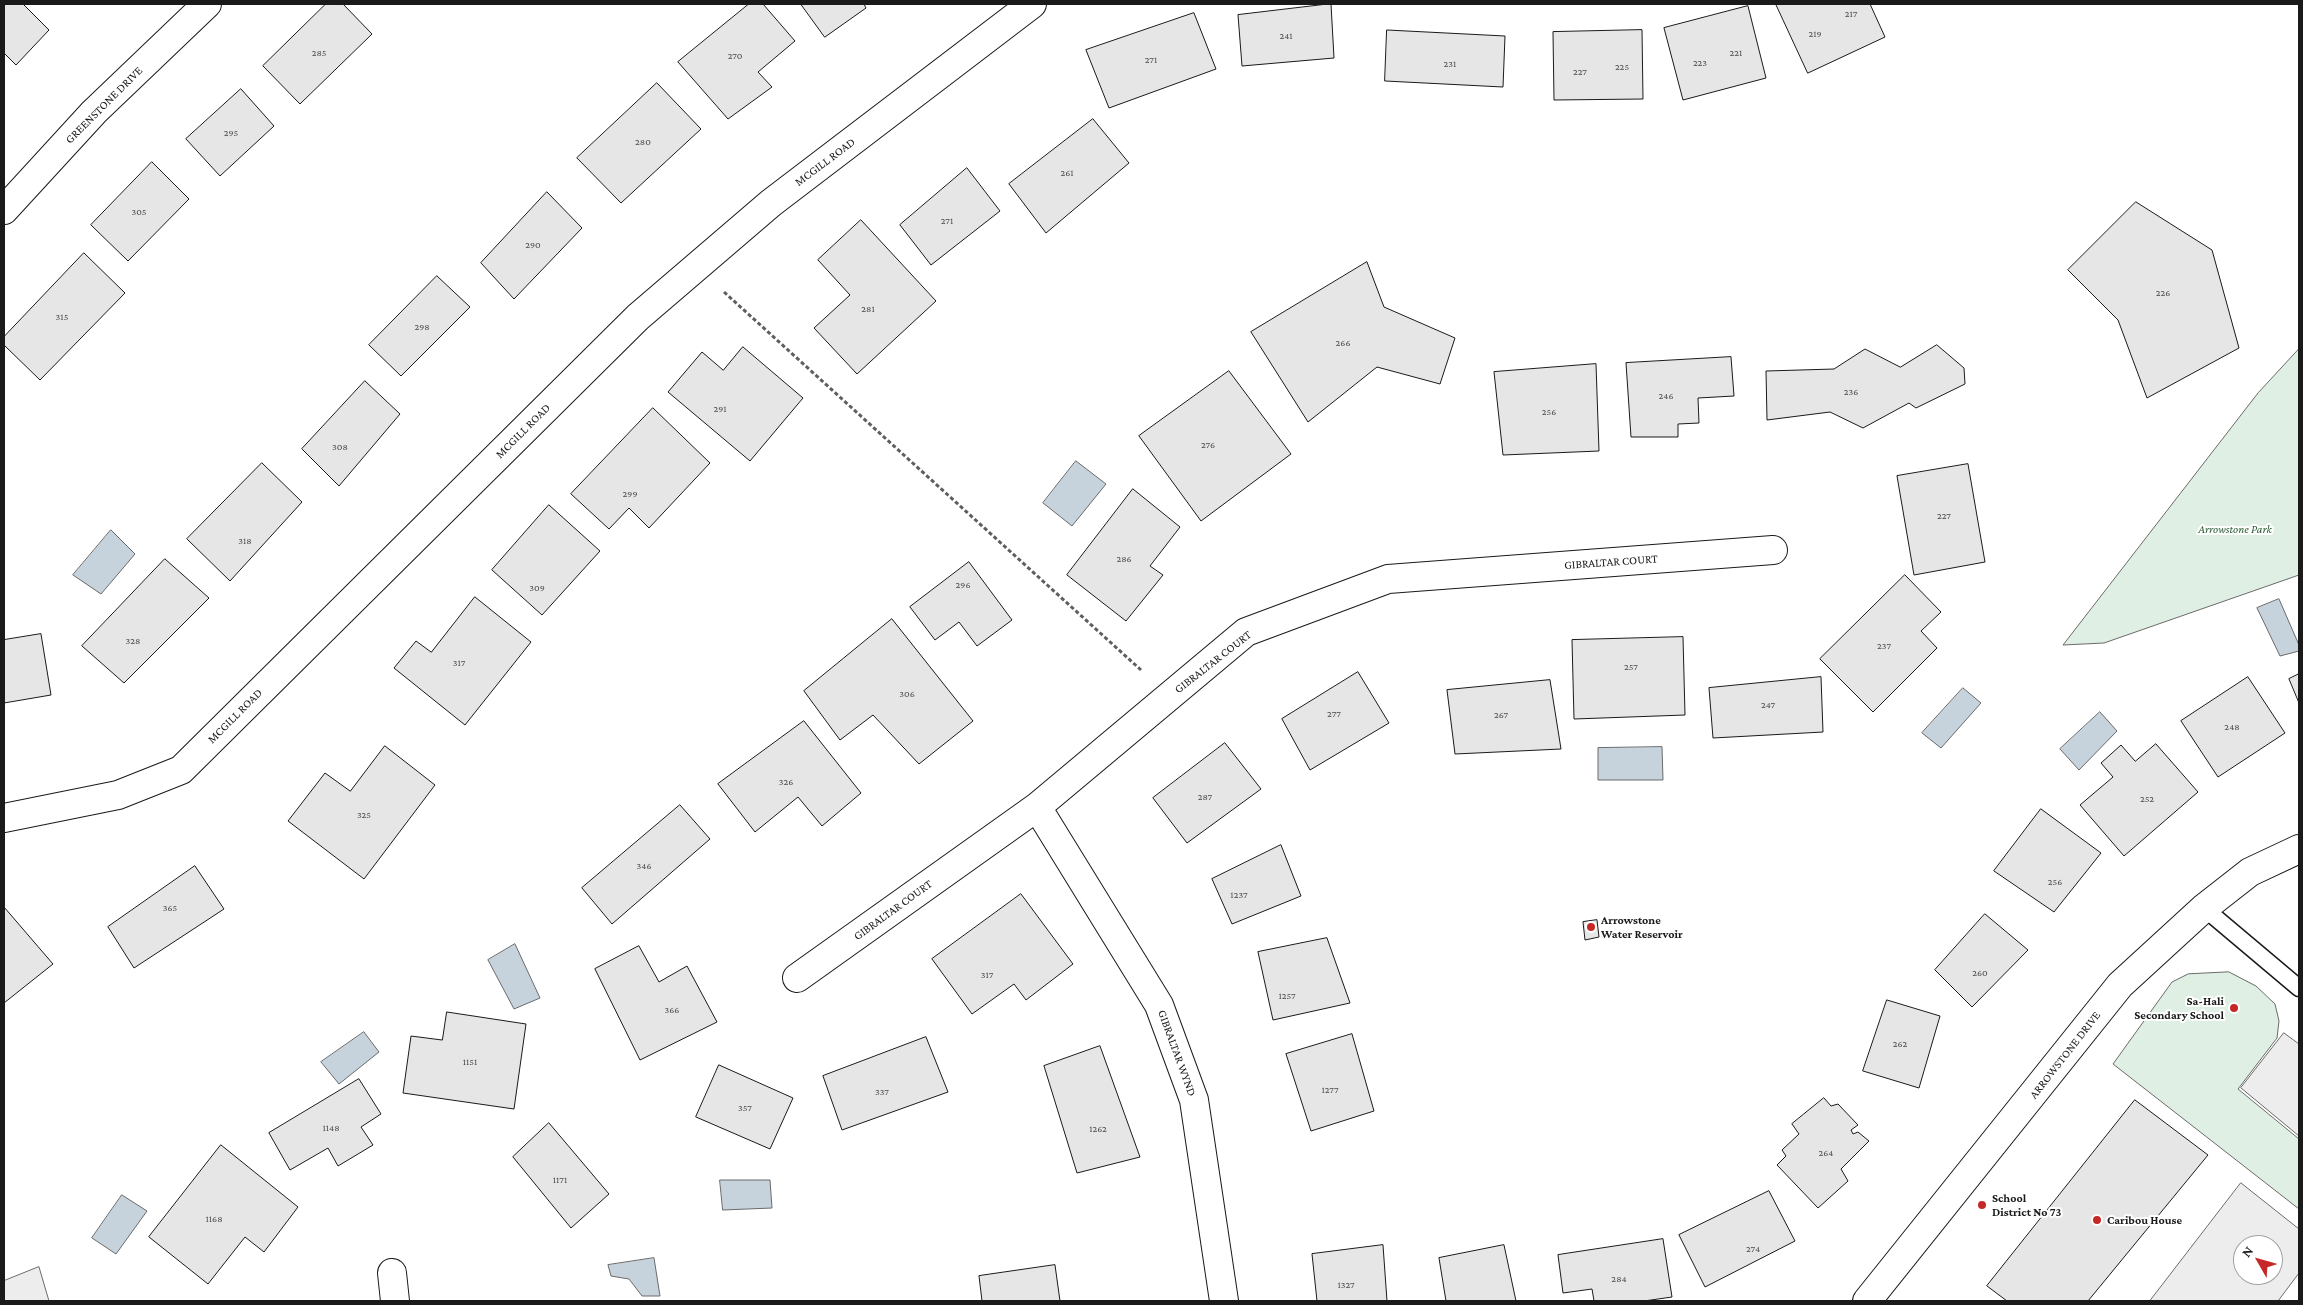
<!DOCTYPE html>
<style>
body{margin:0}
#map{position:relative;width:2303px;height:1305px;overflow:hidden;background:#fff;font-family:"Crimson Pro",serif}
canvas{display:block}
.frame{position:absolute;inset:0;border:5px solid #1a1a1a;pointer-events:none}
.north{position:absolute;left:2233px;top:1235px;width:50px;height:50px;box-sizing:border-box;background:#fff;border:1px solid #a3a3a3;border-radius:50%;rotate:308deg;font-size:14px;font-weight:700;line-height:20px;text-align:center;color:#1a1a1a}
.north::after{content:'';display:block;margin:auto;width:18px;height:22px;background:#c62828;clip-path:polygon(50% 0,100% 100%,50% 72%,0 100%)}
</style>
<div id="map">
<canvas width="2303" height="1305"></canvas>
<div class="frame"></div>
<div class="north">N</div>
</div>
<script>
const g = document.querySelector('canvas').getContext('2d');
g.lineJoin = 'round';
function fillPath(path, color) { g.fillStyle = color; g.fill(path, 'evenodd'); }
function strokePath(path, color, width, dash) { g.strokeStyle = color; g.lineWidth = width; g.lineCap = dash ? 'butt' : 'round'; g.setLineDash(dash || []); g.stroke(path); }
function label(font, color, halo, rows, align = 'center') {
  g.font = font + ' "Crimson Pro",serif'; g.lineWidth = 4; g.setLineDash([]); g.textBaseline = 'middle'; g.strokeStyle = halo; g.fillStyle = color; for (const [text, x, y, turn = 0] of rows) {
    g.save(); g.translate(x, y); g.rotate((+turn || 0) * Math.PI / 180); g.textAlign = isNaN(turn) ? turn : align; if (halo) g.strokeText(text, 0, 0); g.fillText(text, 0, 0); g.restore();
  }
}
const green = new Path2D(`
 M2299,349V575L2104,643L2063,645L2258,393Z
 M2229,972L2256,986L2275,1004L2279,1021L2277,1038L2238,1089L2299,1139V1209L2113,1064L2172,982L2188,974Z`);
const parking = new Path2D(`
 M2284,1033L2299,1044V1136L2241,1088Z
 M2241,1183L2299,1229V1273L2278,1301H2150ZM2243,1245H2273V1275H2243Z
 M39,1267L49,1301H4V1281Z`);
const water = new Path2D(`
 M1076,461L1106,484L1072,526L1043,503Z
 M111,530L135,554L101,594L73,575Z
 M2279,599L2299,645V651L2280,656L2257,608Z
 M1963,688L1981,703L1941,748L1922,733Z
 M2100,712L2117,731L2079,770L2060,749Z
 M1662,747L1663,780H1598V748Z
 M515,944L540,998L514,1009L488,960Z
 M364,1032L379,1052L339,1084L321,1062Z
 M720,1180H770L772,1208L723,1210Z
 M122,1195L147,1211L116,1254L92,1238Z
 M654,1258L660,1296H642L629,1279L611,1276L608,1265Z`);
const building = new Path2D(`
 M4,4H23L49,30L16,65L4,53Z
 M326,4H343L372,34L300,104L263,66Z
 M749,4H763L795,41L758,72L772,87L728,119L678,62Z
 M801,4H864L866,8L825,37Z
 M1331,4L1334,58L1242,66L1238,15Z
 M1776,4H1870L1885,37L1808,73Z
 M1748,6L1766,78L1683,100L1664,28Z
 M1194,13L1216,69L1109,108L1086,50Z
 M1387,30L1505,36L1503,87L1385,81Z
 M1642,30L1643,99L1554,100L1553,32Z
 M657,83L701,129L621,203L577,158Z
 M241,89L274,126L220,176L186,139Z
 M1093,119L1129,163L1046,233L1009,184Z
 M152,162L189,199L128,261L91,225Z
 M967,168L1000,211L931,265L900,225Z
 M547,192L582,228L514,299L481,263Z
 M2136,202L2212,250L2239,348L2147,398L2118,320L2068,270Z
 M861,220L936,301L857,374L814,328L850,295L818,260Z
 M84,253L125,293L40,380L4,345V337Z
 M1367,262L1384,307L1455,338L1440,384L1377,367L1308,422L1251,332Z
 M437,276L470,307L401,376L369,345Z
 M1937,345L1964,368L1965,384L1916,408L1909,403L1863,428L1830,412L1767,420L1766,371L1834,369L1865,349L1900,367Z
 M743,347L803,398L750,461L668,392L702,352L723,370Z
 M1731,357L1734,396L1698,398L1699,423L1678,424V437H1631L1626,363Z
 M1596,364L1599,451L1503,455L1494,372Z
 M1229,371L1291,454L1201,521L1139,436Z
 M365,381L400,414L339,486L302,449Z
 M653,408L710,463L649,528L629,508L609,529L571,494Z
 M262,463L302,502L230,581L187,539Z
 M1968,464L1985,562L1914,575L1897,476Z
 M1133,489L1180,527L1150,566L1163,575L1126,621L1067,575Z
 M549,505L600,551L542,615L492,570Z
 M165,559L209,598L124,683L82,646Z
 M969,562L1012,620L977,646L959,622L935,640L910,607Z
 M1905,575L1941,612L1921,631L1937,648L1873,712L1820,659Z
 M475,597L531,642L465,725L394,668L416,641L431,652Z
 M892,619L973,721L919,764L873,715L840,740L804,691Z
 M41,634L51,695L4,703V640Z
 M1683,637L1685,715L1574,719L1572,640Z
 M1358,672L1389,723L1310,770L1282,719Z
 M2299,674V703L2289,679Z
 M1821,677L1823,732L1713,738L1709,688Z
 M2248,677L2285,733L2218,777L2181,721Z
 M1550,680L1561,749L1455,754L1447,690Z
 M804,721L861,793L822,826L798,797L755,832L718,784Z
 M1225,743L1261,789L1187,843L1153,798Z
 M2156,744L2198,792L2124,856L2080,805L2113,777L2101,763L2121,745L2135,761Z
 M385,746L435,785L364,879L288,821L325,773L350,791Z
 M680,805L710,839L612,924L582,888Z
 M2041,809L2101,853L2054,912L1994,871Z
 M1281,845L1301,896L1232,924L1212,879Z
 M195,866L224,909L134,968L108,927Z
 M1021,894L1073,964L1026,1000L1014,984L972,1014L932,959Z
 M4,907L53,964L4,1003Z
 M1985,914L2028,950L1972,1007L1935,970Z
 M1597,920L1599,937L1585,940L1583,922Z
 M1327,938L1350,1003L1273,1020L1258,952Z
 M639,946L659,982L687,966L717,1022L640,1060L595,969Z
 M1887,1000L1940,1016L1919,1088L1863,1071Z
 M447,1012L526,1024L514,1109L403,1093L411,1036L442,1040Z
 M1352,1034L1374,1111L1311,1131L1286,1054Z
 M926,1037L948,1092L842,1130L823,1076Z
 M1100,1046L1140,1157L1077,1173L1044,1066Z
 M719,1065L793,1098L770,1149L696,1117Z
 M359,1079L381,1114L361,1127L373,1145L338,1166L328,1148L290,1170L269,1133Z
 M1824,1098L1831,1106L1838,1104L1858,1125L1851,1130L1853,1134L1858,1132L1869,1141L1841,1169L1848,1181L1818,1208L1777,1165L1786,1156L1782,1150L1799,1134L1792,1124Z
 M2135,1100L2208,1155L2088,1301H2007L1987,1286Z
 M549,1123L609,1194L571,1228L513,1157Z
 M221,1145L298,1207L264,1252L245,1237L208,1284L149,1237Z
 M1769,1191L1795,1241L1705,1287L1679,1235Z
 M1663,1239L1672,1297L1644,1301H1594L1592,1289L1563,1293L1558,1255Z
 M1383,1245L1387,1301H1317L1312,1254Z
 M1504,1245L1516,1301H1446L1439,1258Z
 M1055,1265L1060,1301H982L979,1276Z`);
const path = new Path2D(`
 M724,292L1141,670`);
const lane = new Path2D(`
 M2204,908L2299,988`);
const street = new Path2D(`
 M4,210L94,112L207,4
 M1037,807L1159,1005L1194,1100L1224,1301
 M4,818L118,795L181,770L638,317L771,203L1032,4
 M797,978L1037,807L1246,632L1388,579L1773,550
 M392,1273L395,1301
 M1867,1301L2120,985L2204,908L2250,872L2299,849`);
const markers = [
 [1591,927,5,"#c62828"],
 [2234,1008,5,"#c62828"],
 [1982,1205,5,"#c62828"],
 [2097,1220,5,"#c62828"]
];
const numberNames = [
 ["217",1851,14],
 ["219",1815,34],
 ["241",1286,36],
 ["285",319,53],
 ["221",1736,53],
 ["270",735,56],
 ["271",1151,60],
 ["223",1700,63],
 ["231",1450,64],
 ["225",1622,67],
 ["227",1580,72],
 ["295",231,133],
 ["280",643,142],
 ["261",1067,173],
 ["305",139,212],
 ["271",947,221],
 ["290",533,245],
 ["226",2163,293],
 ["281",868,309],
 ["315",62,317],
 ["298",422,327],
 ["266",1343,343],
 ["236",1851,392],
 ["246",1666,396],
 ["291",720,409],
 ["256",1549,412],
 ["276",1208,445],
 ["308",340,447],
 ["299",630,494],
 ["227",1944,516],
 ["318",245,541],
 ["286",1124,559],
 ["296",963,585],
 ["309",537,588],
 ["328",133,641],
 ["237",1884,646],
 ["317",459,663],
 ["257",1631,667],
 ["306",907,694],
 ["247",1768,705],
 ["277",1334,714],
 ["267",1501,715],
 ["248",2232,727],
 ["326",786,782],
 ["287",1205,797],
 ["252",2147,799],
 ["325",364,815],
 ["346",644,866],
 ["256",2055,882],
 ["1237",1239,895],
 ["365",170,908],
 ["260",1980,973],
 ["317",987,975],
 ["1257",1287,996],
 ["366",672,1010],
 ["262",1900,1044],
 ["1151",470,1062],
 ["1277",1330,1090],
 ["337",882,1092],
 ["357",745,1108],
 ["1148",331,1128],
 ["1262",1098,1129],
 ["264",1826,1153],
 ["1171",560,1180],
 ["1168",214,1219],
 ["274",1753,1249],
 ["284",1619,1279],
 ["1327",1346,1285]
];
const streetNames = [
 ["GREENSTONE DRIVE",104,105,-45],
 ["MCGILL ROAD",825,162,-37],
 ["MCGILL ROAD",523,431,-45],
 ["GIBRALTAR COURT",1611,562,-4],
 ["GIBRALTAR COURT",1213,662,-38],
 ["MCGILL ROAD",235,716,-45],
 ["GIBRALTAR COURT",893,910,-36],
 ["GIBRALTAR WYND",1177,1053,70],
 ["ARROWSTONE DRIVE",2065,1055,-52]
];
const parkNames = [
 ["Arrowstone Park",2235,529]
];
const poiNames = [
 ["Arrowstone",1601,920],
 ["Water Reservoir",1601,934],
 ["Sa-Hali",2224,1001,"right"],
 ["Secondary School",2224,1015,"right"],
 ["School",1992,1198],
 ["District No 73",1992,1212],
 ["Caribou House",2107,1220]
];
fillPath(green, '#e0efe3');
strokePath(green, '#6a6a6a', 1);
fillPath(parking, '#ededed');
strokePath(parking, '#6a6a6a', 1);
fillPath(water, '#c6d2dc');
strokePath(water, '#6a6a6a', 1);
fillPath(building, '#e6e6e6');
strokePath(building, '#1a1a1a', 1);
strokePath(lane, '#1a1a1a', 19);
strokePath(street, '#1a1a1a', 30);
strokePath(path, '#5f5f5f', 3, [4, 2.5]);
strokePath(lane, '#fff', 16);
strokePath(street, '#fff', 28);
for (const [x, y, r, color] of markers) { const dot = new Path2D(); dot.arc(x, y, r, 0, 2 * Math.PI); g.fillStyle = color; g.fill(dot); strokePath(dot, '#fff', 2); }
label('10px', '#4d4d4d', null, numberNames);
label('12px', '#1a1a1a', '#fff', streetNames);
label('italic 12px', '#2b5a34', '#fff', parkNames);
label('bold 12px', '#1a1a1a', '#fff', poiNames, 'left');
</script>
